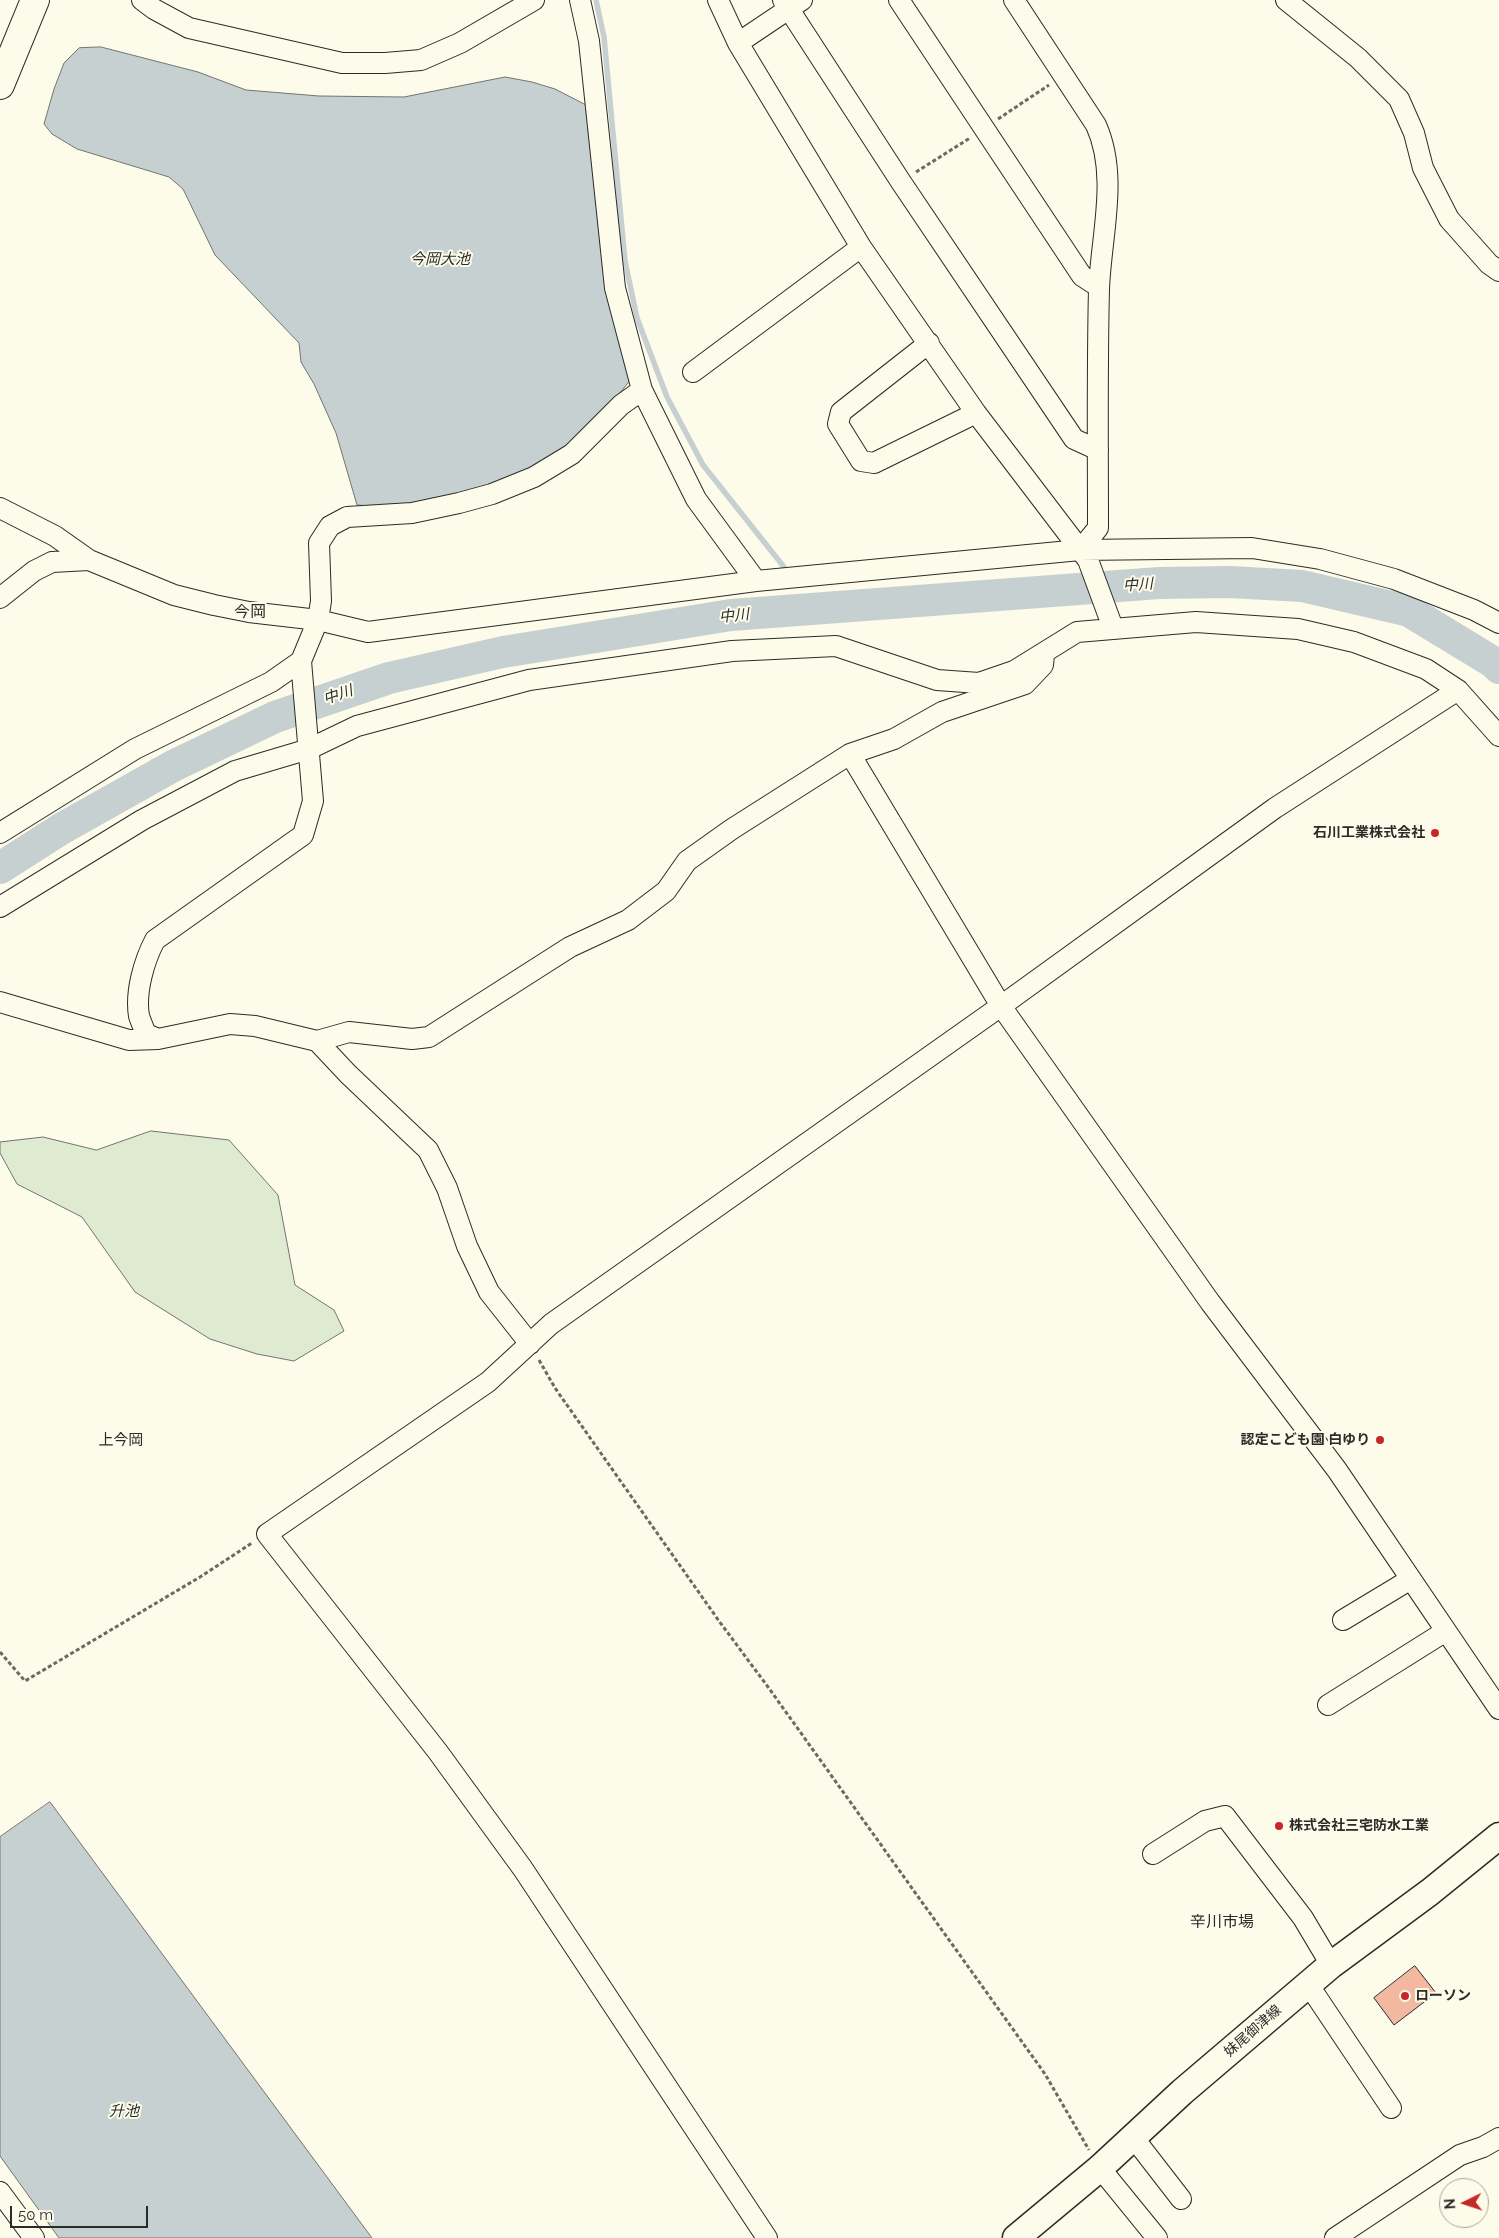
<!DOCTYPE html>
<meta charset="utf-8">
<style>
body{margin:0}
#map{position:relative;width:1499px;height:2238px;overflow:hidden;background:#fdfbea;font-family:Raleway,sans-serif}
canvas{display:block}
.north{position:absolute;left:1439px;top:2178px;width:50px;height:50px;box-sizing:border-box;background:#fdfbea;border:1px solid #a9a89e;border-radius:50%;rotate:266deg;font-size:14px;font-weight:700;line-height:20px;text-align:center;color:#2b2b2b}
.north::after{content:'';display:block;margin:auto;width:18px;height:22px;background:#c62828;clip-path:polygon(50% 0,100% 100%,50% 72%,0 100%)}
.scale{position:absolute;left:10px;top:2206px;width:138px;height:22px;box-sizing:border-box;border:2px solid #2b2b2b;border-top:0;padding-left:6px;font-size:15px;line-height:18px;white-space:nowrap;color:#2b2b2b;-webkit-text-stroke:4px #fdfbea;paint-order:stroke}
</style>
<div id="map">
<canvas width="1499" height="2238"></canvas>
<div class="north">N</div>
<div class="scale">50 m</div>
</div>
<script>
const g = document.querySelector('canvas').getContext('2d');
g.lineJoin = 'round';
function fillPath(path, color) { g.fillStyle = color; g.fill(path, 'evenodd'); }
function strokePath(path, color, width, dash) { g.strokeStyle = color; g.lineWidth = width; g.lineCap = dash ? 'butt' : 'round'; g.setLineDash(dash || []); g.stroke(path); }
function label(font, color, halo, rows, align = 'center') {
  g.font = font + ' Raleway,"Noto Sans JP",sans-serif'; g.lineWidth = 4; g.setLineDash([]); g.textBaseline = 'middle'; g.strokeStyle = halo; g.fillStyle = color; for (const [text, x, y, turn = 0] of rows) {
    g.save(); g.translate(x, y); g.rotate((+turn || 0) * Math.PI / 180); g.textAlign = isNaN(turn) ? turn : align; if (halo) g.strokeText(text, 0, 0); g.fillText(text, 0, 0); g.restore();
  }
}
const green = new Path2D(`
 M151,1131L229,1140L278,1195L295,1285L334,1310L344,1331L294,1361L257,1354L210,1339L135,1292L82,1217L17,1184L0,1153V1142L43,1137L96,1150Z`);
const water = new Path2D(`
 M101,47L198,72L246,90L319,96L404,97L505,77L532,82L555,89L590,107L631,379L609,407L588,428L544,464L488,488L392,508L357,505L336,433L314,384L301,362L299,343L215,255L183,189L169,177L77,149L52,134L44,124L54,89L64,63L79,48Z
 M50,1802L372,2238H59L0,2156V1837Z`);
const stream = new Path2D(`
 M596,0L604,37L625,261L637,318L667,397L703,465L784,567
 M809,596L819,608`);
const river = new Path2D(`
 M0,868L61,829L173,766L275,717L389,678L503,652L731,615L1159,583L1230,582L1302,586L1409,611L1493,662L1499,668`);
const building = new Path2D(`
 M1415,1966L1436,1993L1394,2025L1374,1998Z`);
const path = new Path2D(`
 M998,119L1049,85
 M916,172L970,138
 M539,1360L555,1388L719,1621L768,1687L1045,2074L1089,2150
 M0,1652L25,1681L200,1577L252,1543`);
const minor = new Path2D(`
 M142,0L154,9L189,28L342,63H385L421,60L460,43L534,0
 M580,0L589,41L615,288L642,390L696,499L756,581
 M718,0L738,43L861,247L976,413L1088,560L1113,628
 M783,0L901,182L1074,439L1098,450
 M899,0L1082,276L1099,287
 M1014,0L1096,125C1119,176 1101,235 1099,289C1097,369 1098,448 1098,528L1080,550
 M1286,0L1358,58L1399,99L1414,133L1423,168L1449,219L1489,264L1499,271
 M738,43L802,0
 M929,343L841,412L838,424L861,461L874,463L976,413
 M693,372L861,247
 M0,508L55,536L89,560
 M0,598L34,571L52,562L89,560L174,595L214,605L249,612L318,620L368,632L756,581L1080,550L1252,548L1320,559L1394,579L1474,610L1499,623
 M850,754L1001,1006L1210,1302L1337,1470L1499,1709
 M0,833L135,749L271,682L301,661
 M0,907L142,820L235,771L309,749L357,726L529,680L732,651L836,646L937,680L979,683L1014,671L1077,632L1196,622L1298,629L1354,642L1426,669L1458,690L1499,736
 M0,1002L129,1040L158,1039
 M317,1041L349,1032L412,1039L429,1037L570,947L628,920L666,891L687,861L732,829L850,754L894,739L942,712L1025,684L1043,665L1044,655
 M530,1344L489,1292L467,1246L447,1188L428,1150L348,1074L317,1041L255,1026L230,1024L158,1039L146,1034C144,1029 141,1022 139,1016C135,992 144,961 155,940L303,835L313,801L301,661L318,620L321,601L319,543L330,526L347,517L412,513L459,503L492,494L534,477L572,454L621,405L642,390
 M1343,1620L1411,1579
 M1328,1705L1446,1631
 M1153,1854L1205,1821L1225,1816L1303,1918L1331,1965
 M1308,1984L1391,2108
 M1133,2137L1181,2199
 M1100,2168L1157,2238
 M0,2192L34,2238
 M767,2238L523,1869L438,1752L267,1534L488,1382L551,1324L1001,1006L1275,808L1458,690
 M1335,2238L1460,2155L1483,2147L1499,2138`);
const major = new Path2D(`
 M1016,2238L1100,2168L1182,2092L1331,1965L1430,1892L1499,1836`);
const highway = new Path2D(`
 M0,85L35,0`);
const markers = [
 [1435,833,5,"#c62828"],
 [1380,1440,5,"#c62828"],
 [1279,1826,5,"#c62828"],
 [1405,1996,5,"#c62828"]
];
const poiNames = [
 ["石川工業株式会社",1425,833],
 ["認定こども園 白ゆり",1370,1440],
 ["株式会社三宅防水工業",1289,1826,"left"],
 ["ローソン",1415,1996,"left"]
];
const streetNames = [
 ["妹尾御津線",1253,2031,-41]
];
const waterNames = [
 ["今岡大池",440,259],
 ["中川",1138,585,-4],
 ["中川",734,616,-6],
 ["中川",338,695,-19],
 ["升池",124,2111]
];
const neighbourhoodNames = [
 ["上今岡",121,1440]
];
const quarterNames = [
 ["今岡",250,612],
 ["辛川市場",1222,1922]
];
fillPath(green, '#deebd1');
strokePath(green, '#74746e', 1);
fillPath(water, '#c7d0d0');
strokePath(water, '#74746e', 1);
strokePath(stream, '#c7d0d0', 5.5);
strokePath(river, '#c7d0d0', 32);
fillPath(building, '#f2b8a0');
strokePath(building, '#2b2b2b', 1);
strokePath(minor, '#2b2b2b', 22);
strokePath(major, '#2b2b2b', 29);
strokePath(highway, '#2b2b2b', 30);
strokePath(path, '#6a6964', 3, [4, 2.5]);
strokePath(minor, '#fdfbea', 20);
strokePath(major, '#fdfbea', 26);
strokePath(highway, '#fdfbea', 28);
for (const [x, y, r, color] of markers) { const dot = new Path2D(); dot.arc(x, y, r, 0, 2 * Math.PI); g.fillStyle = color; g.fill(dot); strokePath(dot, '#fdfbea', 2); }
label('bold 14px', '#2b2b2b', '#fdfbea', poiNames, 'right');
label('14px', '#2b2b2b', '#fdfbea', streetNames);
label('italic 15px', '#2b2b2b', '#fdfbea', waterNames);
label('15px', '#2b2b2b', '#fdfbea', neighbourhoodNames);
label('16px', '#2b2b2b', '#fdfbea', quarterNames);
</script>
